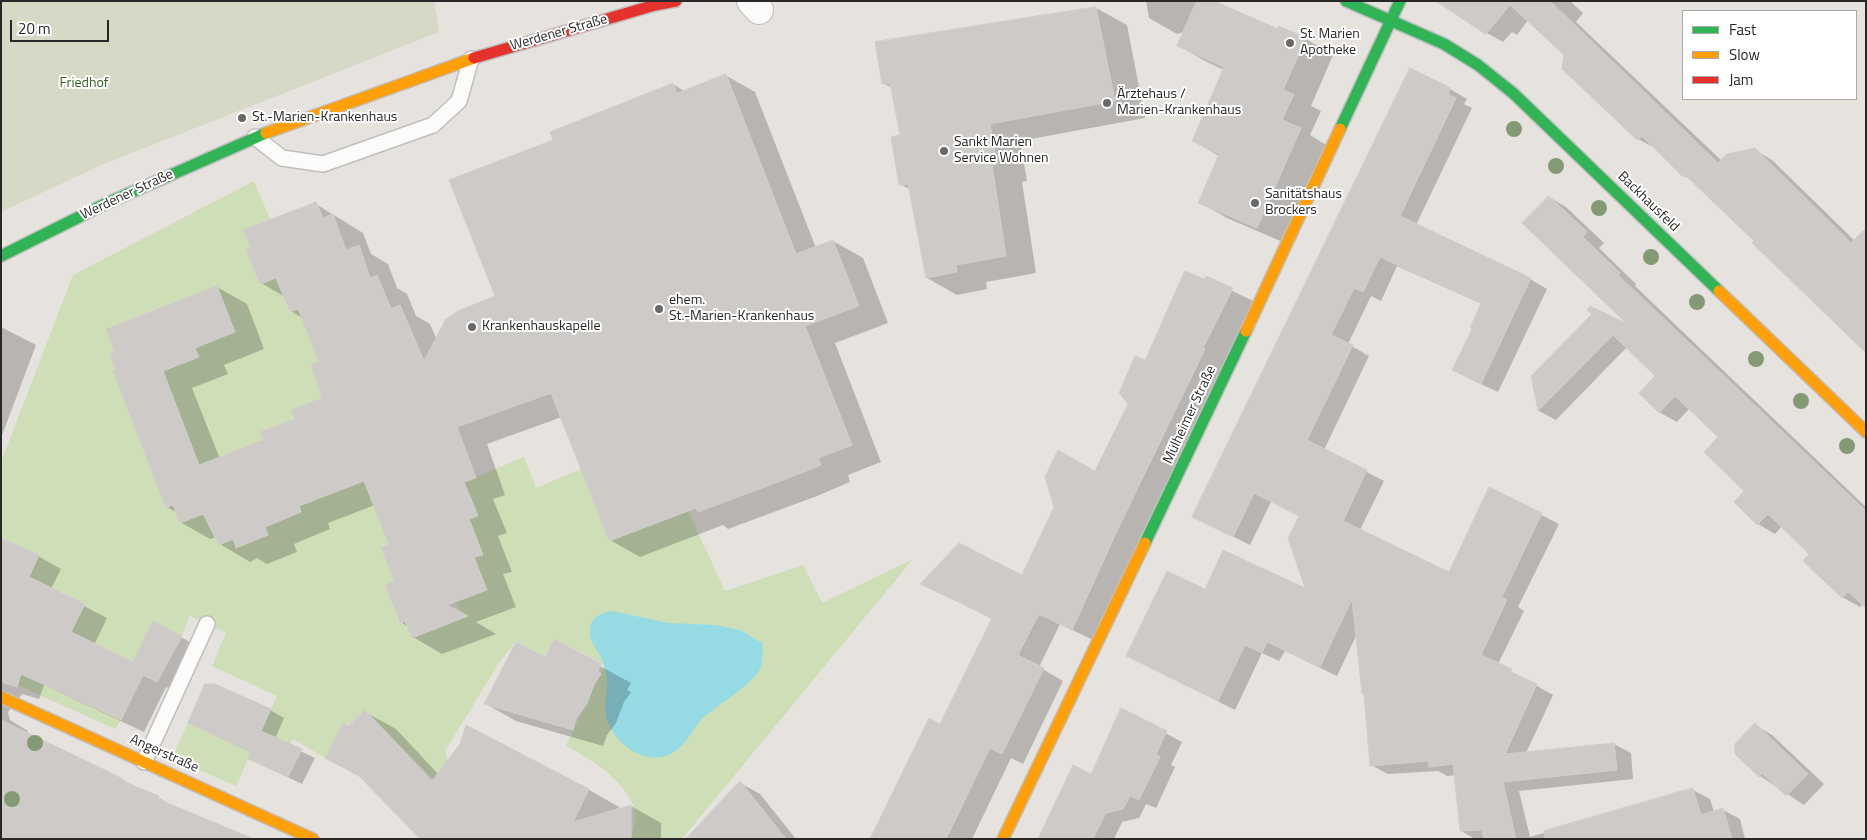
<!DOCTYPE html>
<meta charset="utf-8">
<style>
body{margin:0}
#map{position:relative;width:1867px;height:840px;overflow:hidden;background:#e6e2de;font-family:"Titillium Web",sans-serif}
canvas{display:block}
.frame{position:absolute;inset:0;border:2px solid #282828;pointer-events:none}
.legend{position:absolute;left:1682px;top:10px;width:175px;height:90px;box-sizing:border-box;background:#fff;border:1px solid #a9a9a9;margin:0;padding:6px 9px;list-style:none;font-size:15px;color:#282828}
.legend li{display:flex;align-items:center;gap:10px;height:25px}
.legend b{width:25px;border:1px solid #a9a9a9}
.scale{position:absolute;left:10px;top:20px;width:99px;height:22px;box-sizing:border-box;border:2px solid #282828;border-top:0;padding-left:6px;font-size:15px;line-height:18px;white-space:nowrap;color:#282828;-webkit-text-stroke:4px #fff;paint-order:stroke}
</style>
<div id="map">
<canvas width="1867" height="840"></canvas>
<div class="frame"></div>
<ul class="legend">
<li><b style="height:6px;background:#30b455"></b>Fast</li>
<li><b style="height:6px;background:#ff9f0a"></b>Slow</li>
<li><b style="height:6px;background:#e5322d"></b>Jam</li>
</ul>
<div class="scale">20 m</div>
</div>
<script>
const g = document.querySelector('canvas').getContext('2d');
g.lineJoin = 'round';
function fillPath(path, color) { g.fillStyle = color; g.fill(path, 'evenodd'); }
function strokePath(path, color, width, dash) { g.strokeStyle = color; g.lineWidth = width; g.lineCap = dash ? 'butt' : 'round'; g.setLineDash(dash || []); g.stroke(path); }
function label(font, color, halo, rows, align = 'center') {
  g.font = font + ' "Titillium Web",sans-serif'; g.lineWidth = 4; g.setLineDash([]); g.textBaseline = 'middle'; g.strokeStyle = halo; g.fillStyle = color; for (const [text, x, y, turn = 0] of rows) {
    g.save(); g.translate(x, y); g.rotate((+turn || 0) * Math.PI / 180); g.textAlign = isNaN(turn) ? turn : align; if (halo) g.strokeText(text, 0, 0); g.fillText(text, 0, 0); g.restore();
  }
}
const green = new Path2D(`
 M254,181L270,219L244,230L251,247L246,249L260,284L276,278L289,312L298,309L311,342L320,338L322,398L292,410L295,419L261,432L264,440L204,514L219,545L233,539L236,547L268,535L265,527L301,512L299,506L373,477L389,545L381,549L394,581L385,585L399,623L405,621L412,638L463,618L456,602L487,590L474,557L482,555L469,519L478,516L464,482L524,457L536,488L581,469L610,541L688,511L725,591L803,565L822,603L913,559L682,839H631C633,830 637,817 634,808C624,778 591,761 566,745L605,665L554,639L544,656L516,641L499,663L445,751L450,766L435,781L365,710L347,726L343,724L325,758L293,739L290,744L261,731L277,696L212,666L226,633L190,616L182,636L133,662L71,632L85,604L62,592L42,633L3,614L39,555L6,540L1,549V462L73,275Z
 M21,674L121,720L115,729L17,685Z
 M188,723L251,752L236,786L172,758Z`);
const cemetery = new Path2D(`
 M1,1H434L439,32L99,166L1,212Z`);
const water = new Path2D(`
 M611,611L669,623L715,625L740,630L762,643C763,652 763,660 760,669C756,680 725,701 714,709C710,713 703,716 700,721C689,735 683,752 662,757C638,762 611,739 606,716C603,702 610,688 606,674C605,670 604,664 602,660C598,649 588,642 590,629C591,617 601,613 611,611Z`);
const shadow = new Path2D(`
 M1146,1H1211L1278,31L1280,28L1306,39L1333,55L1311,106L1321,111L1310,135L1328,146L1285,243L1227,218L1199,202L1219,156L1193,141L1224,70L1207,62L1179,46L1185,32L1177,34L1149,18Z
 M1450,1H1574L1572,3L1583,13L1576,22L1722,161L1755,150L1772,160L1855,241L1866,247L1756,241L1695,182L1684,176L1655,148L1638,139L1566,54L1528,20L1517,35L1512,32L1503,42L1487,33Z
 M1096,8L1127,25L1145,118L1020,141L1027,181L1022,182L1036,273L986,282L987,289L957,295L927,278L911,190L900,184L901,136L892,88L883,83L876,43Z
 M725,75L755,92L816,248L833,241L863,258L888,323L835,343L881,462L848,475L850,482L817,496L728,529L723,525L640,557L610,540L562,417L487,444L505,495L493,499L507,533L498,536L512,572L503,574L516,607L476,622L496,634L442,654L413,637L408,627L401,622L391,546L375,505L328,523L330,529L294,544L297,552L267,564L257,558L250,562L220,544L217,537L210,539L180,522L176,512L167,507L115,372L217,287L247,304L264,349L224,365L228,374L192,388L220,459L265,441L324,399L320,363L302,318L291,311L285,297L261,283L316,204L363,233L371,254L388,264L397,288L407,294L416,316L430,324L437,340L496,297L555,141L673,84L684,91Z
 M1450,89L1467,99L1464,104L1472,108L1416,225L1530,279L1547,289L1498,392L1470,379L1474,328L1482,304L1397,266L1381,301L1371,296L1348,344L1369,356L1324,450L1384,481L1360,530L1449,573L1490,489L1559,524L1518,607L1524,611L1498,664L1553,695L1526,753L1614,744L1631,753L1633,779L1519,791L1530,837L1693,790L1710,799L1714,812L1723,810L1740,819L1745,839H1475L1461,831L1456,775L1447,776L1438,771L1388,774L1371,765L1365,695L1357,634L1337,676L1285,651L1279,661L1262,653L1235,710L1128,656L1205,591L1308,590L1300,516L1271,502L1250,545L1194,517Z
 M1549,197L1566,207L1604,243L1599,248L1636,284L1635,286L1866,507V607L1863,604L1860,607L1842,597L1811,554L1782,526L1775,534L1758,524L1746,491L1719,437L1690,408L1677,422L1659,412L1657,376L1627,347L1556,420L1539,411L1533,377L1593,314L1631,327Z
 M1206,278L1253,301L1093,640L1060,624L1039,667L1063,681L1023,764L1011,758L972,839H871L941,725L992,619L922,583L1023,577L1096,473L1130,403L1145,362Z
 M1,327L36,345L1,438Z
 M1,539L38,556L61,569L51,589L107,618L94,645L134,664L181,637L203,650L180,693L166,687L144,732L44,685L39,699L22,694L8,712L10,720L28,731L27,734L107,772L174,806L1,804Z
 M554,641L631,683L627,690L631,692L624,702L616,723L607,735L603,746L516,721L486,704L546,659Z
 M270,710L284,718L275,739L315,758L302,784L250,759L252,753L203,730Z
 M1122,710L1182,742L1171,765L1175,767L1156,808L1146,804L1139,818L1122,822L1114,839H1039L1092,776Z
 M365,712L396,729L439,775L589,790L619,807L617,810L631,806L661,823V839H422L364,779L326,758L348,727Z
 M1755,725L1772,735L1824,784L1804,805L1760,776Z
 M740,783L760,794L796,839H688Z`);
const building = new Path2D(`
 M1197,1H1214L1278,29L1279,26L1306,38L1283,90L1294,94L1282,120L1301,128L1257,228L1198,203L1219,154L1192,141L1224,67L1177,46Z
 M1436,1H1550L1718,163L1727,154L1755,148L1851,243L1866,228V353L1752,243L1754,241L1685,175L1683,177L1642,136L1637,140L1562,69L1564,55L1510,5L1486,34Z
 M1096,7L1115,101L990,124L997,164L992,165L1006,256L956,265L957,272L926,278L908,184L899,185L891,137L900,135L890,83L882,84L875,42Z
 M1410,68L1451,88L1448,94L1456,98L1400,216L1531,278L1481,384L1452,370L1472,329L1470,328L1481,303L1380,257L1363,292L1354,288L1331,335L1353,345L1307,440L1367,470L1343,521L1449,572L1489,487L1542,513L1502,597L1507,600L1481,655L1512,669L1511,672L1537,684L1505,754L1614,743L1617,770L1503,782L1516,839H1484L1482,830L1460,831L1453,764L1429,767L1428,761L1370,766L1364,694H1362L1352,599L1320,667L1267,642L1262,653L1245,645L1218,701L1126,656L1167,571L1205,589L1223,550L1305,588L1288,538L1299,516L1254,493L1233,537L1192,517Z
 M726,74L796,254L833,240L859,306L805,326L852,445L818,458L821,465L786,479L698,512L696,508L609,541L551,393L457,427L476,478L464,482L478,516L469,519L483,555L474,557L487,590L447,605L468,616L412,638L405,621L400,623L385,585L394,581L381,548L389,545L364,481L299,506L301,512L265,527L268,535L236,548L233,539L219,545L203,514L180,523L173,505L166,508L113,371L116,370L110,354L115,351L106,329L217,286L235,332L195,348L199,357L163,371L199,465L264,440L260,432L295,419L291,410L322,398L311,365L319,362L298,309L290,312L276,278L260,284L246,249L251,247L243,230L316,202L323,218L333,214L346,250L359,245L370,278L377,275L391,309L400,305L424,361L446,319L458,311L495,296L449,180L553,140L550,132L673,83L677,93Z
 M1549,196L1587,232L1583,237L1620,273L1618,275L1866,511V608L1848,592L1842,598L1803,561L1809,554L1768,514L1757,525L1734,502L1744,491L1704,452L1718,437L1675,396L1659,413L1639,393L1655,376L1613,335L1538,411L1531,376L1592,314L1587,310L1590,306L1626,323L1522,223Z
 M1185,271L1204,279L1206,276L1233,288L1203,348L1205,349L1117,531L1072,630L1039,614L1018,655L1044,668L1002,754L990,748L946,839H870L929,718L940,724L992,618L920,584L959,543L1022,575L1054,507L1045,477L1058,450L1095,471L1128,404L1119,393L1135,356L1145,360Z
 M1,538L39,555L29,577L85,604L71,632L133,662L153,621L182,636L157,682L143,675L121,720L21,674L17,687L1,682Z
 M554,639L601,664L598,671L601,674L594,684L587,704L576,718L573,730L484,704L516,642L545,657Z
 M205,684H215L271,709L261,731L302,749L288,777L248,759L251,752L188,723Z
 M1121,708L1167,731L1156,754L1160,757L1139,800L1130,796L1123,809L1106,813L1093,839H1038L1073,765L1091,774Z
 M365,710L432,781L460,744L466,725L589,789L573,822L631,805V839H420L359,776L325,758L343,723L348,726Z
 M1,720L107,771L123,779L122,781L159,796L158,799L254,839H1Z
 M1755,723L1808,774L1786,796L1762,773L1759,777L1735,754V744Z
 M740,781L786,839H686Z
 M1693,788L1701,815L1723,808L1732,839H1545L1544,831Z`);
const lane = new Path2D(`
 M255,137L282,158L323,164L433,125L459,101L471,59
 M144,762L207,624`);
const street = new Path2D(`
 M751,1L759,10`);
const fast = new Path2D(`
 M1346,1L1444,44L1478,65L1513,93L1719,291
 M1340,129L1400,1
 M1,256L105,204L266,133
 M1145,543L1246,331`);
const slow = new Path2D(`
 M266,133L474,58
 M1719,291L1866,432
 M1246,331L1340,129
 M1,697L313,839
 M1003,839L1145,543`);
const jam = new Path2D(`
 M474,58L655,5L676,1`);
const trees = [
 [1514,129],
 [1556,166],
 [1599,208],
 [1651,257],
 [1697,302],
 [1756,359],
 [1801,401],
 [1847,446],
 [35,743],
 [12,799]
];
const markers = [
 [1290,43,5,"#6a6968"],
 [1107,103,5,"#6a6968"],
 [242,118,5,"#6a6968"],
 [944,151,5,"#6a6968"],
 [1255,203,5,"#6a6968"],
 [659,309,5,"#6a6968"],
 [472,327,5,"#6a6968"]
];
const streetNames = [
 ["Werdener Straße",559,33,-16],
 ["Werdener Straße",127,195,-25],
 ["Backhausfeld",1648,202,44],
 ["Mülheimer Straße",1190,415,-65],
 ["Angerstraße",164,754,24]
];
const poiNames = [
 ["St. Marien",1300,35],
 ["Apotheke",1300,51],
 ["Ärztehaus /",1117,95],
 ["Marien-Krankenhaus",1117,111],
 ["St.-Marien-Krankenhaus",252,118],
 ["Sankt Marien",954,143],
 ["Service Wohnen",954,159],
 ["Sanitätshaus",1265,195],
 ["Brockers",1265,211],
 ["ehem.",669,301],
 ["St.-Marien-Krankenhaus",669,317],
 ["Krankenhauskapelle",482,327]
];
const parkNames = [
 ["Friedhof",84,84]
];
fillPath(green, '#cedfb8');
fillPath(cemetery, '#d5d9c6');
fillPath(water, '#96dbe4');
fillPath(shadow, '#0003');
fillPath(building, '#cdcac8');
strokePath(building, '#d1ceca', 1);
strokePath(lane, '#c0bfbf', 18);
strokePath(street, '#c0bfbf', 30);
strokePath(fast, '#c0bfbf', 14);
strokePath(slow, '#c0bfbf', 14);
strokePath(jam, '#c0bfbf', 14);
strokePath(lane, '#fbfbfa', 15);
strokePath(street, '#fbfbfa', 28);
strokePath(fast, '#30b455', 11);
strokePath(slow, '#ff9f0a', 11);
strokePath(jam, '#e5322d', 11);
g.fillStyle = '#849a74';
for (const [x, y] of trees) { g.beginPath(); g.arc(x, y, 8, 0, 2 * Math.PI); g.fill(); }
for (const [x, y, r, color] of markers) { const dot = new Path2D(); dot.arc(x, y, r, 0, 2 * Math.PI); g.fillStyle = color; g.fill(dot); strokePath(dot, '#fff', 2); }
label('14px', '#282828', '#fff', streetNames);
label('14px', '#282828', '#fff', poiNames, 'left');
label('14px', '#345f1d', '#fff', parkNames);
</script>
